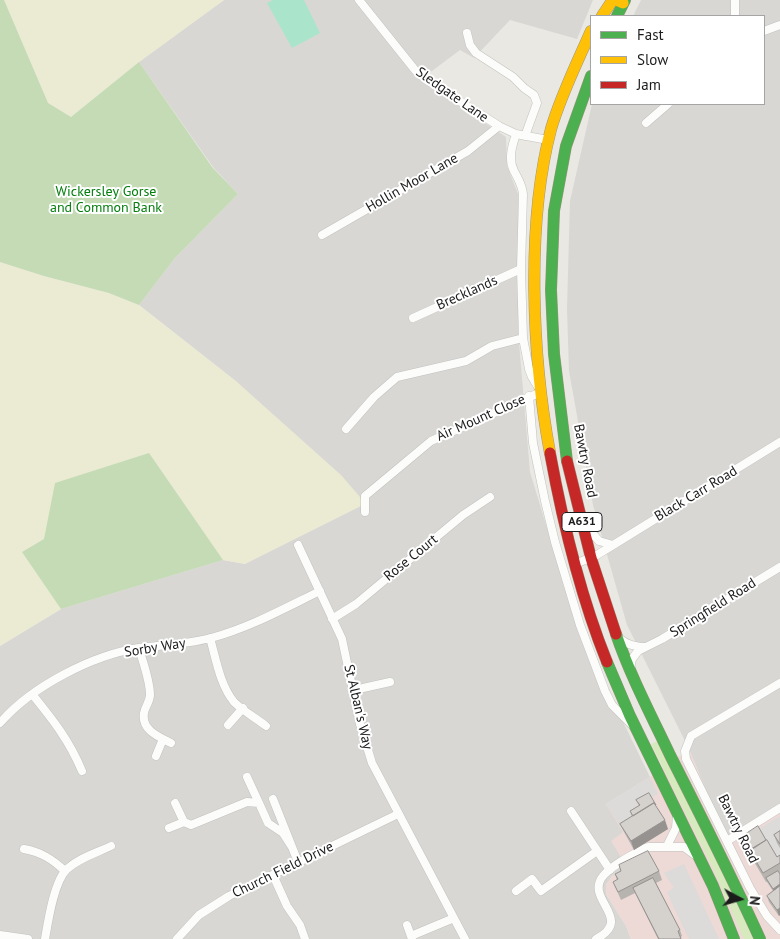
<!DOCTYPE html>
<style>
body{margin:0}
#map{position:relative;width:780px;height:939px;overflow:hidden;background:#eae8e2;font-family:"PT Sans",sans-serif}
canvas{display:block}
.legend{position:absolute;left:590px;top:15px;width:175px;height:90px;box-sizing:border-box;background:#fff;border:1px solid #a4a4a4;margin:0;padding:6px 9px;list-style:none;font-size:15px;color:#1b1b1b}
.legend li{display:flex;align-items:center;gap:10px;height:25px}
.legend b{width:25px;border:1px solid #a4a4a4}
.north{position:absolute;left:715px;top:874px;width:50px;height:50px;-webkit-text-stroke:4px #fff;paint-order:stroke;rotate:96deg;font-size:14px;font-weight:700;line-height:20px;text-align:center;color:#1b1b1b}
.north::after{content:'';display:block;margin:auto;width:18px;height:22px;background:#1b1b1b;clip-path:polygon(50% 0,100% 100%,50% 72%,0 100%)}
</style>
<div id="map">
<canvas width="780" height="939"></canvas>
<ul class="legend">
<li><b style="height:6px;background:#4caf50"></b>Fast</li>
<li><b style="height:6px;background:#ffc107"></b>Slow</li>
<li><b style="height:6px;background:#c62828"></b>Jam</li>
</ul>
<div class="north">N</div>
</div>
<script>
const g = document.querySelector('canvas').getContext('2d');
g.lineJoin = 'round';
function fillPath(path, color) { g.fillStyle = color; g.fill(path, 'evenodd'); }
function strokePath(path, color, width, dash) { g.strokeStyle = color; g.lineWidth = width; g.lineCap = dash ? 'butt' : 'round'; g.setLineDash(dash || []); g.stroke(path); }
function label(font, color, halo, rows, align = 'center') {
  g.font = font + ' "PT Sans",sans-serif'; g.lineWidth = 4; g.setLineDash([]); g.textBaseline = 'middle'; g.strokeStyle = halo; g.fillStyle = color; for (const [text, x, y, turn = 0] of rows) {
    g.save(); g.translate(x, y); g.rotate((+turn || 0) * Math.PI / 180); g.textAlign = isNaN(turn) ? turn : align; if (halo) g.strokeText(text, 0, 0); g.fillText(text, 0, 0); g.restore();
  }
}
const residential = new Path2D(`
 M224,0H593L577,39L510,20L474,58L460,50L420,80L506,137L507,166L518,194V331L530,472L578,630L650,777L606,804L624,832L627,867L612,876L606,885V894L626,926L631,939H0V646L61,609L223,560L246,564L237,382L139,305L175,258L238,194L213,167L139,62Z
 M641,0H780V808L727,841L689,749L627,625L593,505L569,371L567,309L570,201L592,104H764V16H633Z`);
const commercial = new Path2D(`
 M689,749L727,841L780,808V939H631L626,926L606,894V885L613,875L627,867L611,841L623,832L606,804L650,777Z`);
const farmland = new Path2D(`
 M4,0H224L139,62L71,117L48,103Z
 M0,262L44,276L109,293L139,305L237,382L341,475L360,497L363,505L245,564L223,560L149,453L44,539L22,552L61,609L0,646Z`);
const grass = new Path2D(`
 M658,741L733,890L754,939H744L712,866L651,744Z`);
const forest = new Path2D(`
 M0,0H4L48,103L71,117L139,62L212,167L238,194L175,258L139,305L109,293L44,276L0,262Z
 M149,453L223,560L61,609L22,552L44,539L55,483Z`);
const pitch = new Path2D(`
 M273,0H304L320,33L292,48L267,3Z`);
const parking = new Path2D(`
 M650,777L658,794L651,798L636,824L624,832L606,804Z
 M780,816V865L746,837Z
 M684,864L719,939H689L675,910L667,892L674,888L664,873Z`);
const street = new Path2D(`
 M359,0L415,70L425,79L499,126L516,134
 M735,16V0
 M764,31L780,25
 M467,33L470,45L476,53L513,77L524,88L534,95L537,103L525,136
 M646,123L668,104
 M322,235L468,151L499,126
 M413,318L521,269
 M529,396L533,443L545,501L555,542L580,625L605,691L612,705L631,724
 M346,429L374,397L397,377L466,361L492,346L523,338
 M365,512V496L431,441L541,392L532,377L529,369L523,338L521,269L523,194C522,184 518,179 514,171C508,159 512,146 516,134L548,140
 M585,525L599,541L613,545
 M298,545L342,639L360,724L372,763L465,939
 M575,564L597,555L780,442
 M332,619L356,604L463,515L490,497
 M210,638C216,659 220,685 234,702C243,711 256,718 266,726
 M619,638C627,645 634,646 644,647
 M139,648C143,663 150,680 150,695C150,702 145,706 144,713C141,730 159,737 171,743
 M630,669L632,659L638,651L662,639L780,567
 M780,683L691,736L685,751L686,759L750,888L767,916L780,930
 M354,690L390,682
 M32,694C53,720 69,740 82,771
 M0,723C31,687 92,655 139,648C163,645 188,644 211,638C249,628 285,608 320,591
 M228,725L243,708
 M156,756L163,739
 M247,777L259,803
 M273,799L298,862
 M175,803L184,822L191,825L247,802L259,803L268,823L283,833L292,847
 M571,811L610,870
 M169,828L184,822
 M727,841L780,808
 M667,846L676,828L677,815
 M24,849C41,852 52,859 65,871
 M273,875L287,906L300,925L305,939
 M516,891L532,879L541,891L597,851
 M407,925L412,939
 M0,935L28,939
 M411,936L454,918
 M45,939C48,922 54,881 67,869C79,858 96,853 111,846
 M177,939L199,915L229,896L398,814
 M596,939C635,919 584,899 603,876C612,865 632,855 645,848L649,847H684L695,855`);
const fast = new Path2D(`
 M617,16L625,0
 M567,461L554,354L551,290L554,211L566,146L591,76
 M616,634C630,675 651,715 670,755C701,816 732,877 760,939
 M607,662L630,716L713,886L734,939`);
const slow = new Path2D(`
 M602,16L612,1L616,0L623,3
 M550,453C532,356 526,224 551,129C561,95 577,63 591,31`);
const jam = new Path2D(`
 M550,453C563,524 580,595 607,662
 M567,461L591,558L616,634`);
const wall = new Path2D(`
 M636,800L668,829L634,850L624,832L620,824L632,817L630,811L639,806Z
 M780,831V848L777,843L774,835Z
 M743,836L777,857L780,855V915L779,916L769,902L767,896L773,891L767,882H766L753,860L750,851L751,850L745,841Z
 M619,865L659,871L662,880L656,883L680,930L682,936L681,937V939H658L635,893L621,900L613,882L617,880L615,874L621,871Z`);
const shadedWall = new Path2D(`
 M665,820L668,829L634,850L631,841Z
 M780,884V892L775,895L773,889Z
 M780,908V915L779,916L777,910Z`);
const building = new Path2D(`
 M649,793L656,805L654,803L633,816L630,811L640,805L636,800Z
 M654,803L665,820L631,841L620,824Z
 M758,826L766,840L751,849L743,836Z
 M780,831V844L774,835Z
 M767,840L777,857L780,855V863L763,873L750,851Z
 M648,851L659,871L618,892L613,882L618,879L615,874L621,871L619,865Z
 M778,871L780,874V884L773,889L766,878Z
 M653,878L680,930L678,931L681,939H659L633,888Z
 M780,886V908L777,910L767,896Z`);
const shields = [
 [582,522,40]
];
const shieldNames = [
 ["A631",582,522]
];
const streetNames = [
 ["Sledgate Lane",452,95,35],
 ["Hollin Moor Lane",412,183,-30],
 ["Brecklands",467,293,-24],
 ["Air Mount Close",481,418,-24],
 ["Bawtry Road",585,461,79],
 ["Black Carr Road",696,494,-31],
 ["Rose Court",411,558,-39],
 ["Springfield Road",713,608,-32],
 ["Sorby Way",155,648,-9],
 ["St Alban's Way",358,707,77],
 ["Bawtry Road",738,829,64],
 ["Church Field Drive",283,870,-26]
];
const parkNames = [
 ["Wickersley Gorse",106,192],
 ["and Common Bank",106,208]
];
fillPath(residential, '#d9d7d4');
fillPath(commercial, '#eddad6');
fillPath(farmland, '#ebebd4');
fillPath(grass, '#d6eabe');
fillPath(forest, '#c4dbb5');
fillPath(pitch, '#aae5cb');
fillPath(parking, '#dcdbd9');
strokePath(street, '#c2c2bf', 9);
strokePath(fast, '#a09580', 12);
strokePath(slow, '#a09580', 12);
strokePath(jam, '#a09580', 12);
strokePath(street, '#fcfcfb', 8);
strokePath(fast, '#4caf50', 11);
strokePath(slow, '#ffc107', 11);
strokePath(jam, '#c62828', 11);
fillPath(wall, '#b7b4b0');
fillPath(shadedWall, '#959290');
fillPath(building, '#d5d1cd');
strokePath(building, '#959290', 1);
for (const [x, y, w] of shields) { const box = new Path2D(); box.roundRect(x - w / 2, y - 9.5, w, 19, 4); g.fillStyle = '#fff'; g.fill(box); strokePath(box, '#1b1b1b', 1); }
label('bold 12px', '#1b1b1b', null, shieldNames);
label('14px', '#1b1b1b', '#fff', streetNames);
label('14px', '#047e0d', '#fff', parkNames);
</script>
